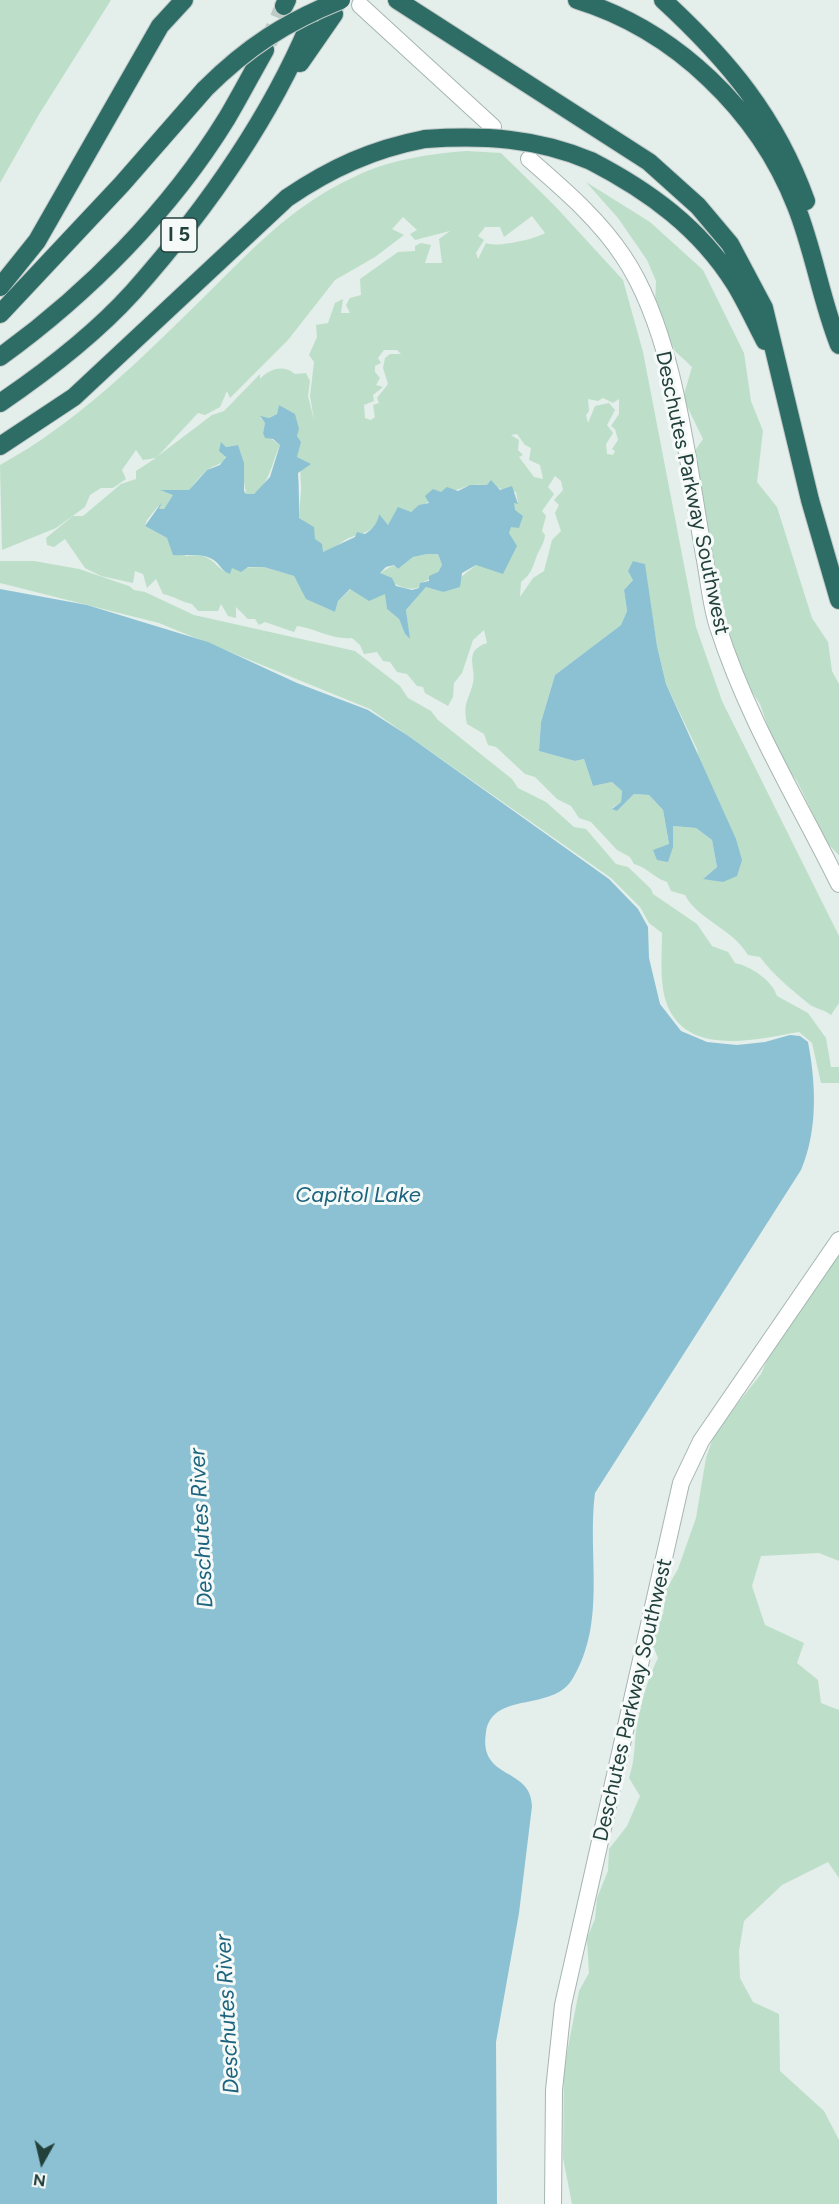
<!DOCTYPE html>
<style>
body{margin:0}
#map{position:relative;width:839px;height:2204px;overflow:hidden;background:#e4eeea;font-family:Figtree,sans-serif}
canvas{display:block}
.north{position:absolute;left:12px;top:2132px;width:60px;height:60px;-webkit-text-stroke:4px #f5faf8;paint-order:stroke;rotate:188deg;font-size:16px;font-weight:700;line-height:24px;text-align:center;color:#23403b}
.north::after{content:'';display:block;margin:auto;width:21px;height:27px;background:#23403b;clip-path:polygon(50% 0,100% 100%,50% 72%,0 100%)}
</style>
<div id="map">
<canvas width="839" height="2204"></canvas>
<div class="north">N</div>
</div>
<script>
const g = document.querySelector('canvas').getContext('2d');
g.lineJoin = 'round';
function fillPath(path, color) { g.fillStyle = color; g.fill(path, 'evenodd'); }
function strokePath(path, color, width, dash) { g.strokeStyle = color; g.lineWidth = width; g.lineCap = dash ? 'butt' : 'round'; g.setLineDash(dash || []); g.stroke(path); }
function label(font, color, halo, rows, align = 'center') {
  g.font = font + ' Figtree,sans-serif'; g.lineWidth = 6; g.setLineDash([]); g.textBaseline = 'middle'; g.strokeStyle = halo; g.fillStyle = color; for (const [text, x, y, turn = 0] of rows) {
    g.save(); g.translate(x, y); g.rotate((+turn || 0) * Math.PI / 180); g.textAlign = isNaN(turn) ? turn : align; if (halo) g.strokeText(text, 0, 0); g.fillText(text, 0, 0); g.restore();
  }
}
const green = new Path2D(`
 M0,0H111L38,116L0,183Z
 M467,151L501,153L554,205L623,280L643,352L696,627L722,701L839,936V1003L831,1015C824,1009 815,1009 809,1004C792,990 773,975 760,957L748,955C732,928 698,920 685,895L671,891L667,882C653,877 648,868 634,864L630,857L617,850L591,822L579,818L571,806L557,799L535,777L525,774L496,747L488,745L484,734L467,724C463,701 468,703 473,683C477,668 462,651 487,643L484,630L473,640L462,673L454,683L453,697L448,706L425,693L423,687L417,686L407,674L397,672L390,662L383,661L377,652L364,654L360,645L352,638C332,640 317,629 297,626L294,632L265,622L259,625L255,619H248L236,607V618L228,616L221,604L218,611H198L192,604C181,602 174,596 163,594L156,579L147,588L143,574L135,571L133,583L101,576L85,568L65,539L54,547L47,545L46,538L73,516H83L121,484L136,479V471L156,458L143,460L136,450L122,470L126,479L113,488H101L90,495L85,507L56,528L2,550L0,465C77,423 142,358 204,297C252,250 290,207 352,178C388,160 427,154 467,151ZM532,216L545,233C536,239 496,248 486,243L478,259L476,253L484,240L478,236L485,227H500L504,237ZM403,217L417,230L410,234L415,240L450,231L439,239L442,263H425L431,245L421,243L415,246V251L398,252L360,279L361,295L350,298L346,305L350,313H341L343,299L335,303L328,323L316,325L317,337L309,355L314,362L310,396L314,420L308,396L310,381L306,373L295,374C283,364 269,369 260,379V374L224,411L212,415L158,456L198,413L205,415L220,407L227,391L230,398L288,340L335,280L375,257L404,235L392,229ZM384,350H397L401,354H390L385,358L383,368L388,384L377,398L379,403L373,405L375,417L371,420L365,418L364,405L374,401L373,395L383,387L376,385L380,378L375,372V366L381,363L378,358ZM603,398L613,403L619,399V414L611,426L615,429L618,440L612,449L615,451L613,455L607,454L606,444L613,433L607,425L615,410L609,403L595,406L588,423L586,415L589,411L588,399L598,401ZM279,405C300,418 298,435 297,458L303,462C298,474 302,481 301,492C300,501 299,509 299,518L304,522L323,552C333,550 337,545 345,540C359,532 375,535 379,515L387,525L450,490C460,491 463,486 473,485C489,483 501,490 516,492L518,503H513C522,540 466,570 443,592L426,587L406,610L409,638L405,634L399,619L387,609L386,594L351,589L338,601L335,612L307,599L294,576L264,567L231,568L230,573C213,569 215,551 186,556L167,538L145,526L147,520L159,505L158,509H164L174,494L162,491L189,490C194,484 200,476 206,471C219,461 226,468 226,447L238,445L246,494H254C271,481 271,464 280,445L263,433L265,423L260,417L269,418L277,414ZM517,434L525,445L531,448L529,460L540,465L543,479L534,477L519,457L523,455L518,450L519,440L511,435ZM555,476L561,481L563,490L554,500L559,505L555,513L561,531L552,540L544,571L533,578L520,597L521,582C531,574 532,569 536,558C539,549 544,545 545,535L542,531L546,516L542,511L554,494L548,487ZM633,561L644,564L657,646L666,684L697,749L723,882L704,878L717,867L712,840L696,828L673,826V847L669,845L663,810L649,795L634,794L617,811L612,808L621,802L622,791L612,782L593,786L584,759L575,761L539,751L541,722L555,675L621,625L627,611L624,590L633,580Z
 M586,182L650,222L703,270L744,353L751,401L763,431L757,482L777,507L812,618L828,642L832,671L839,684V855L827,843L797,781L779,758L760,704L740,674L687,462L703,439L683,398L692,367L675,351L664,328L655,306L656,281L647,260L618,218Z
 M427,554H438L442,565C437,575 431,580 420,583V587C404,593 392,582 380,573L394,565L398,569L413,557Z
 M0,561H34L79,569L129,586L134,590L145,592L194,615L355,651L400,686L408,698L431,711L438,720L512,779L518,788L546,802L574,827L586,829L616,864L628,867L651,889L653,894L697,924L712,946L728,952L735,963C750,966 772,980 777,996L808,1013L826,1038L831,1067H839V1083H821L812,1043L799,1032C758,1039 690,1057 668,1007C659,985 662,956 662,933L649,923L640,907L611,878L370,709L159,623L0,583Z
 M839,1248V1561L819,1553L761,1556L752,1586L765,1625L804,1643L797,1663L818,1680L821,1703L839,1710V1878L828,1862L782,1885L744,1921L739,1951L740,1978L753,2002L779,2014L780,2071L824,2111L839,2140V2204H572L563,2158L564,2068L579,1991L589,1973L587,1938L595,1919L597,1898L608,1871L609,1849L627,1826L640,1796L629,1778C635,1760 634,1749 636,1731C640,1706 647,1680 658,1658L647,1630L663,1614L666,1590L678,1569L696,1518L706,1458L715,1432L761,1374L772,1349L811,1296Z`);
const water = new Path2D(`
 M279,405L295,414L299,429L297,436L301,442L297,457L311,464L298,473C299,489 299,502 299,518L314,527L315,539L322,544L323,552L355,537L357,532L365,534C373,529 378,522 379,514L388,525L398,507L411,512L419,505L429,503L425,496L433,489L441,492L447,487L458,491L470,485H487L491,480L500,490L512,486L518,504L514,503L515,510L523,516L519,528L511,527L509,533L517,546L503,574L476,565L462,573L460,587L443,592L426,587L406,610L410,639L405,634L399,619L387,609L385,594L369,601L350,589L338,601L335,612L306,599L294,576L264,567H248L241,572L232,568L230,574C222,571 221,566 215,561C204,552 186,556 173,555L167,538L145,526L162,502L159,509H164L173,495L160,490H189L207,470L220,465L226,457L219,451L221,442L226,447L238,445L244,463V491L246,494H254L270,477L280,445L273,439L265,438L263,433L265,423L260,416L269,418L277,414ZM427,554H438L442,565L438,572L429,576V581L420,583L419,588L412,590L396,586L392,578L380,573L386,567L394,565L398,569L413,557Z
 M633,561L645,564L657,646L666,684L736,839L742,860L737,876L723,882L703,879L717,867L712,840L696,828L673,826V847L668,862L657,860L653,850L669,844L663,810L649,795L634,794L617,811L612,809L621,802L622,791L612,782L593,786L584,759L575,761L539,751L541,722L555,675L621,625L627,611L624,590L633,580L628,571Z
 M0,589L87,605L208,642L297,683L368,710L407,735L609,879L638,909L648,927L649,958L660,1004L681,1031L707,1042L737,1045L765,1042L790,1035L800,1036L808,1042C816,1084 818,1130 801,1170L595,1493C587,1554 607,1621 573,1678C553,1713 493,1690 486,1732C478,1781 531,1766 532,1806L519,1913L496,2042L497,2204H0Z`);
const highwayTunnel = new Path2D(`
 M268,43L284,6`);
const minor = new Path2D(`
 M360,5L493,127
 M529,159C563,189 598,218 623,256C676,334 688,468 705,560C709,582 711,606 718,627C747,718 797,799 839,884
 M553,2204L554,2090L563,2005L681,1483L701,1441L839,1240`);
const highway = new Path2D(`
 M397,0L649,162L698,206L730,244L764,308L810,500L839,600
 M577,0C675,30 759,111 796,206C814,251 821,300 839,345
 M663,0C728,60 776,117 806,201
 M284,6L287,0
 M300,63L334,14
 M591,161C649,191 700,228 735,284C746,302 755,322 765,341
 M0,287L37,241L160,26L184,0
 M0,314L122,184L205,89
 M0,357C87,294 170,211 227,118C240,96 252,73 265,50
 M0,403C47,371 95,334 133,292C203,213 268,122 309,25
 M0,446L74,397L287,198C331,168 373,149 425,139`);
const highwayBridge = new Path2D(`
 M205,89C247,47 286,22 341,0
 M425,139C484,135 537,138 591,161`);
const shields = [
 [179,235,36]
];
const shieldNames = [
 ["I 5",179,235]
];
const streetNames = [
 ["Deschutes Parkway Southwest",692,493,78],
 ["Deschutes Parkway Southwest",633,1700,-77]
];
const waterNames = [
 ["Capitol Lake",358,1196],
 ["Deschutes River",202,1528,-93],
 ["Deschutes River",228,2014,-93]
];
fillPath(green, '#bddfc9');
fillPath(water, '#8cc1d3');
strokePath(highwayTunnel, '#bdcbc7', 18, [18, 9]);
strokePath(minor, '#a6b6b2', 18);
strokePath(highway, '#c1cac8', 20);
strokePath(minor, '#fff', 16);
strokePath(highway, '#2e6c66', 18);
strokePath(highwayBridge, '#c1cac8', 20, []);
strokePath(highwayBridge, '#2e6c66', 18);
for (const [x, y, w] of shields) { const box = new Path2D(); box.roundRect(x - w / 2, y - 17, w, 34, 4.5); g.fillStyle = '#f5faf8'; g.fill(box); strokePath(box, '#23403b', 1.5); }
label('bold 20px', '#23403b', null, shieldNames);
label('21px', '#23403b', '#f5faf8', streetNames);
label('italic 22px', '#1c637d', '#f5faf8', waterNames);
</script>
